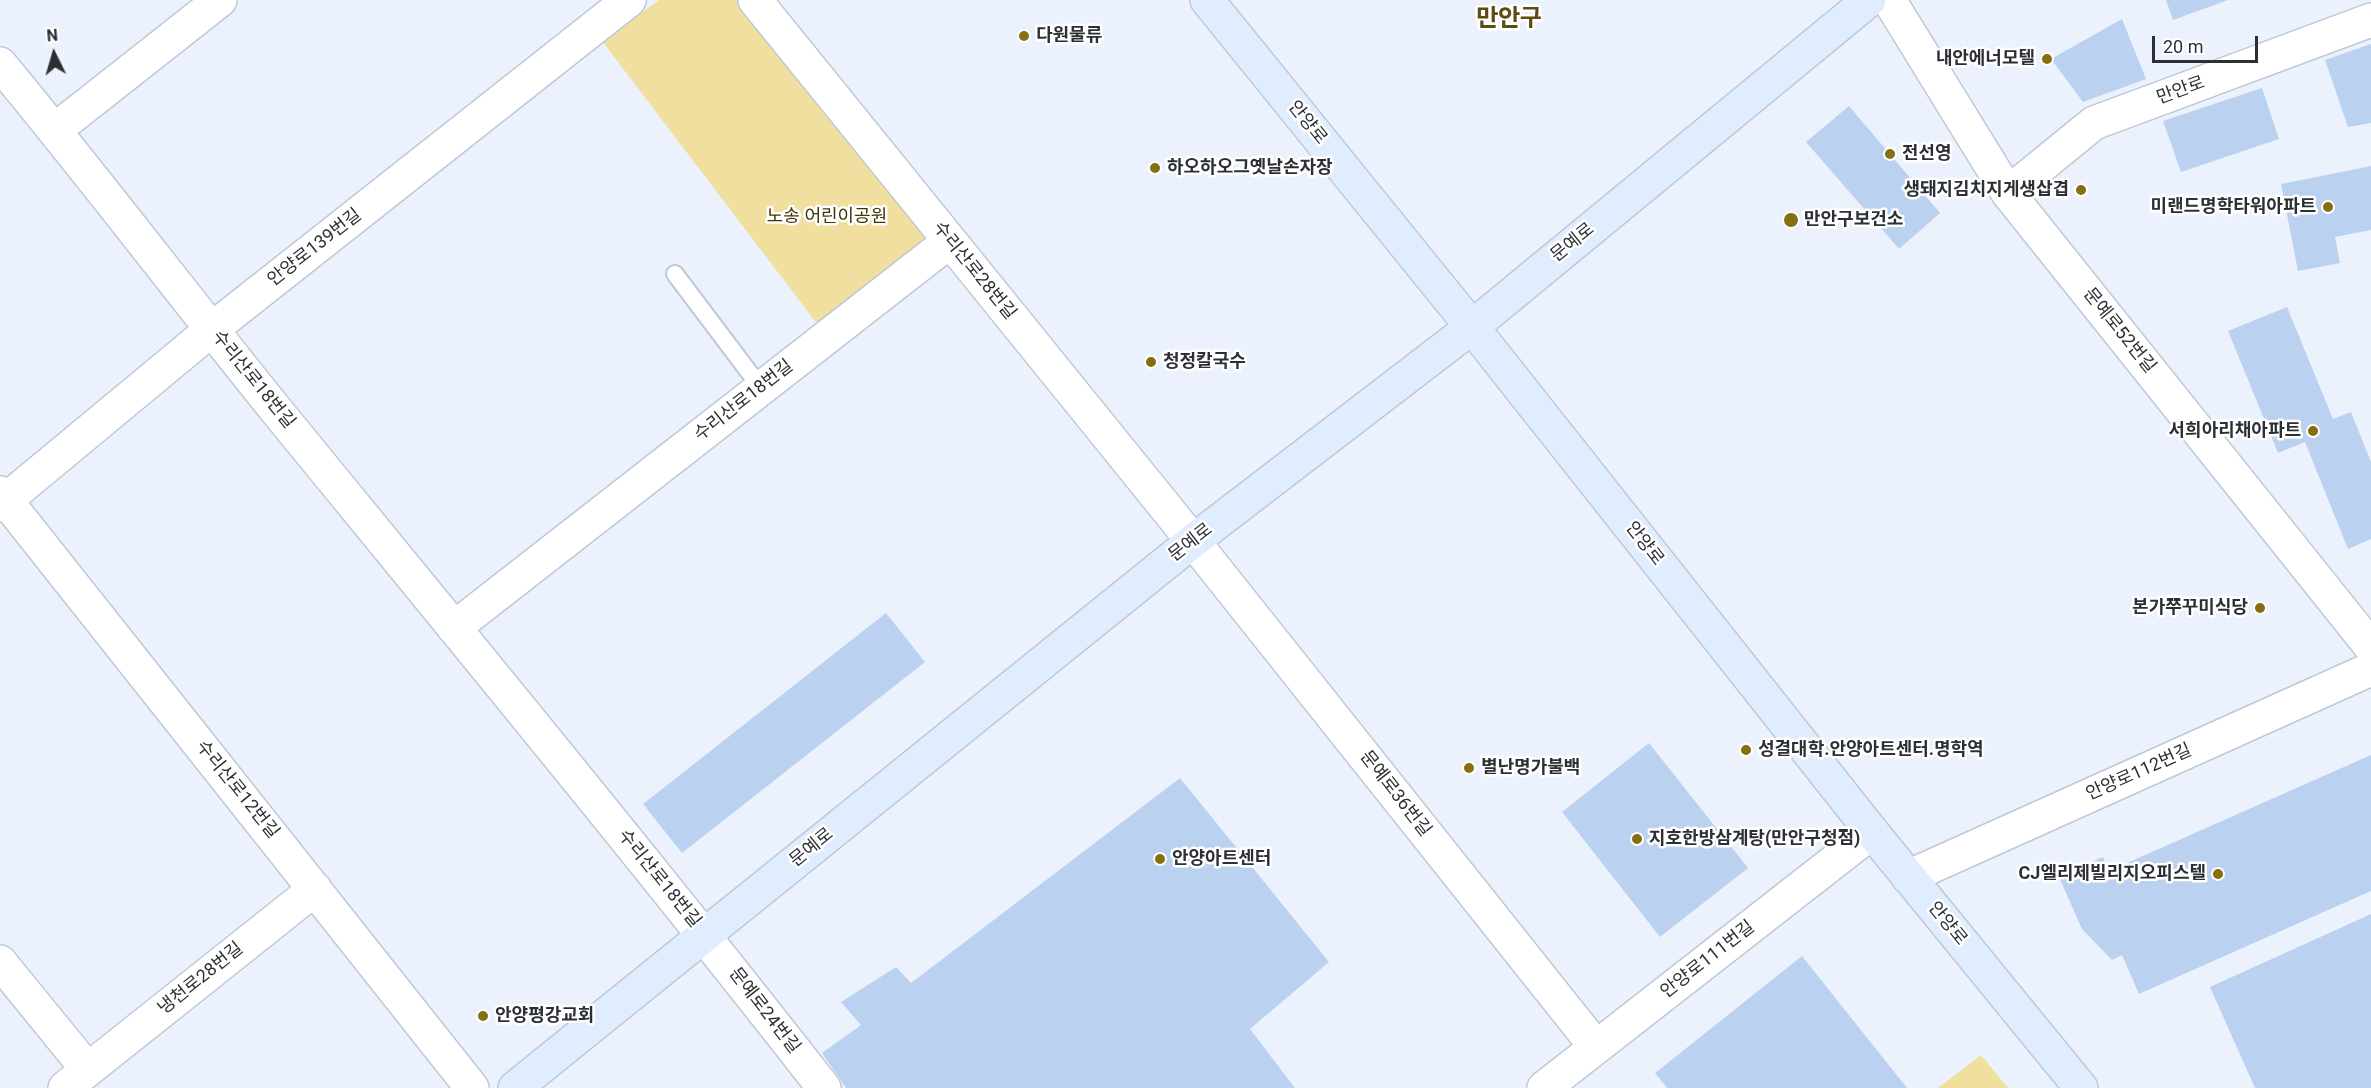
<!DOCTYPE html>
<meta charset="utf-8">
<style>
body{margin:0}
#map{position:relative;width:2371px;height:1088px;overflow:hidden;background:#ebf2fe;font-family:Roboto,sans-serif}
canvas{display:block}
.north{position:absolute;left:24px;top:24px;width:60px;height:60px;-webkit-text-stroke:4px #fff;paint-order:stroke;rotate:355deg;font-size:16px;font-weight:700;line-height:24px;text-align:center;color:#2c3035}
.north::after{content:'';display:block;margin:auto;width:21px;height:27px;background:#2c3035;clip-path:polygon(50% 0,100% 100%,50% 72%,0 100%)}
.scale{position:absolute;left:2152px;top:36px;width:106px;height:27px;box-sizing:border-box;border:3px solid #2c3035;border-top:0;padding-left:8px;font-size:18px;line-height:21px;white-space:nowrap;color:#2c3035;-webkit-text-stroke:4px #fff;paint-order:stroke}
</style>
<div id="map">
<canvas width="2371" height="1088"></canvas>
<div class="north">N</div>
<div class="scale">20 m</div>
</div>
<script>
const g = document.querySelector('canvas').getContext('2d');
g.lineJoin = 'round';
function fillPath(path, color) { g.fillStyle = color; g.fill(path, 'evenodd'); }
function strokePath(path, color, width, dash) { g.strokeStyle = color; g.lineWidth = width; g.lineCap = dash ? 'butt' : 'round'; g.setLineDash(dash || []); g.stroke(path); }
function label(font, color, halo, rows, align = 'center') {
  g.font = font + ' Roboto,"Noto Sans KR",sans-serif'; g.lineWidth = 5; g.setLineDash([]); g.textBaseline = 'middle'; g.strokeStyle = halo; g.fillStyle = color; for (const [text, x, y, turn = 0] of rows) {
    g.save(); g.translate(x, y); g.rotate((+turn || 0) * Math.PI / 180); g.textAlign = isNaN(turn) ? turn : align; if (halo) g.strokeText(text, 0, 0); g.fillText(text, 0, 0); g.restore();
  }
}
const green = new Path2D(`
 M659,0H747L935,239L821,329L602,41Z
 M1981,1055L2008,1088H1938Z`);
const building = new Path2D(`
 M2166,0H2228L2173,20Z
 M2122,19L2146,79L2083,102L2051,59Z
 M2371,44V123L2348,127L2325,60Z
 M2262,88L2279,139L2181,172L2163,121Z
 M1849,106L1940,213L1899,249L1806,142Z
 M2371,166V230L2335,237L2340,263L2298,271L2281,184Z
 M2287,307L2333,419L2351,412L2371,462V539L2348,549L2305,442L2278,453L2228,331Z
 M886,613L925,662L682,853L643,804Z
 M1649,743L1748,868L1660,937L1562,812Z
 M2371,755V891L2139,994L2122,955L2112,960L2082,929L2059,877L2103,857L2109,871Z
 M1180,778L1329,962L1250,1029L1295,1088H846L822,1053L861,1025L841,1002L896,967L911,983Z
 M2371,914V1088H2255L2210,987Z
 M1802,956L1907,1088H1667L1655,1073Z`);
const lane = new Path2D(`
 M675,274L761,388`);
const street = new Path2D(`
 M755,0L1193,541L1596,1047
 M1889,0L2008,193L2371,647
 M0,64C94,177 183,295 276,410C460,635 645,859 824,1088
 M55,130L220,0
 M2008,193L2094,123L2371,20
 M0,493L472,1088
 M0,505L211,330L629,0
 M454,628L950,241
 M1908,877L2371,669
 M0,962L88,1070
 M65,1088L315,889
 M1544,1088L1872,832`);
const secondary = new Path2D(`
 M1207,0L1472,327L1872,832L2081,1088
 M515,1088L1193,541L1472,327L1869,0`);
const markers = [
 [1024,36,6,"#857010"],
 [2047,59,6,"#857010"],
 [1890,154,6,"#857010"],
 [1155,168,6,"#857010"],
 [2081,190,6,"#857010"],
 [2328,207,6,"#857010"],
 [1791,220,8,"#857010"],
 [1151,362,6,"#857010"],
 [2313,431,6,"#857010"],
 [2260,608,6,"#857010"],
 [1746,750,6,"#857010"],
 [1469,768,6,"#857010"],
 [1637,839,6,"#857010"],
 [1160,859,6,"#857010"],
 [2218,874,6,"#857010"],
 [483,1016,6,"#857010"]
];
const poiNames = [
 ["다원물류",1036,36],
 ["내안에너모텔",2035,59,"right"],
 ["전선영",1902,154],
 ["하오하오그옛날손자장",1167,168],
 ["생돼지김치지게생삽겹",2069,190,"right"],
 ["미랜드명학타워아파트",2316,207,"right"],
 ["만안구보건소",1804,220],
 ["청정칼국수",1163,362],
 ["서희아리채아파트",2301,431,"right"],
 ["본가쭈꾸미식당",2248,608,"right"],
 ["성결대학.안양아트센터.명학역",1758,750],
 ["별난명가불백",1481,768],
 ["지호한방삼계탕(만안구청점)",1649,839],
 ["안양아트센터",1172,859],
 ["CJ엘리제빌리지오피스텔",2206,874,"right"],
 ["안양평강교회",495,1016]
];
const streetNames = [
 ["만안로",2181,91,-20],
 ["안양로",1307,123,51],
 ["문예로",1573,243,-39],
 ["안양로139번길",315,248,-38],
 ["수리산로28번길",974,271,51],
 ["문예로52번길",2119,331,51],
 ["수리산로18번길",253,380,51],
 ["수리산로18번길",744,401,-38],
 ["문예로",1191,543,-38],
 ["안양로",1644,544,52],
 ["안양로112번길",2139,773,-24],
 ["수리산로12번길",237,790,51],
 ["문예로36번길",1395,794,52],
 ["문예로",812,848,-39],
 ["수리산로18번길",659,879,51],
 ["안양로",1947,924,51],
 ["안양로111번길",1708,960,-38],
 ["냉천로28번길",201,979,-39],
 ["문예로24번길",764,1011,52]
];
const parkNames = [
 ["노송 어린이공원",827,217]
];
const districtNames = [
 ["만안구",1509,20]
];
fillPath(green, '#f0df9e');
fillPath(building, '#bbd1f0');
strokePath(lane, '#bfc8d6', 20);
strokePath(street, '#bfc8d6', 36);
strokePath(secondary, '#bfc8d6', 36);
strokePath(lane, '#fff', 16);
strokePath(street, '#fff', 33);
strokePath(secondary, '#e0edff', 33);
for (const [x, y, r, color] of markers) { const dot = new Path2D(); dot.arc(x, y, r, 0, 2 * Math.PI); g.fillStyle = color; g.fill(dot); strokePath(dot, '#fff', 2); }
label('bold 18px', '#2c3035', '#fff', poiNames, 'left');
label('18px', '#2c3035', '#fff', streetNames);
label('18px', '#3f3407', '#fff', parkNames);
label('bold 24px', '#5c4d0e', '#fff', districtNames);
</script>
